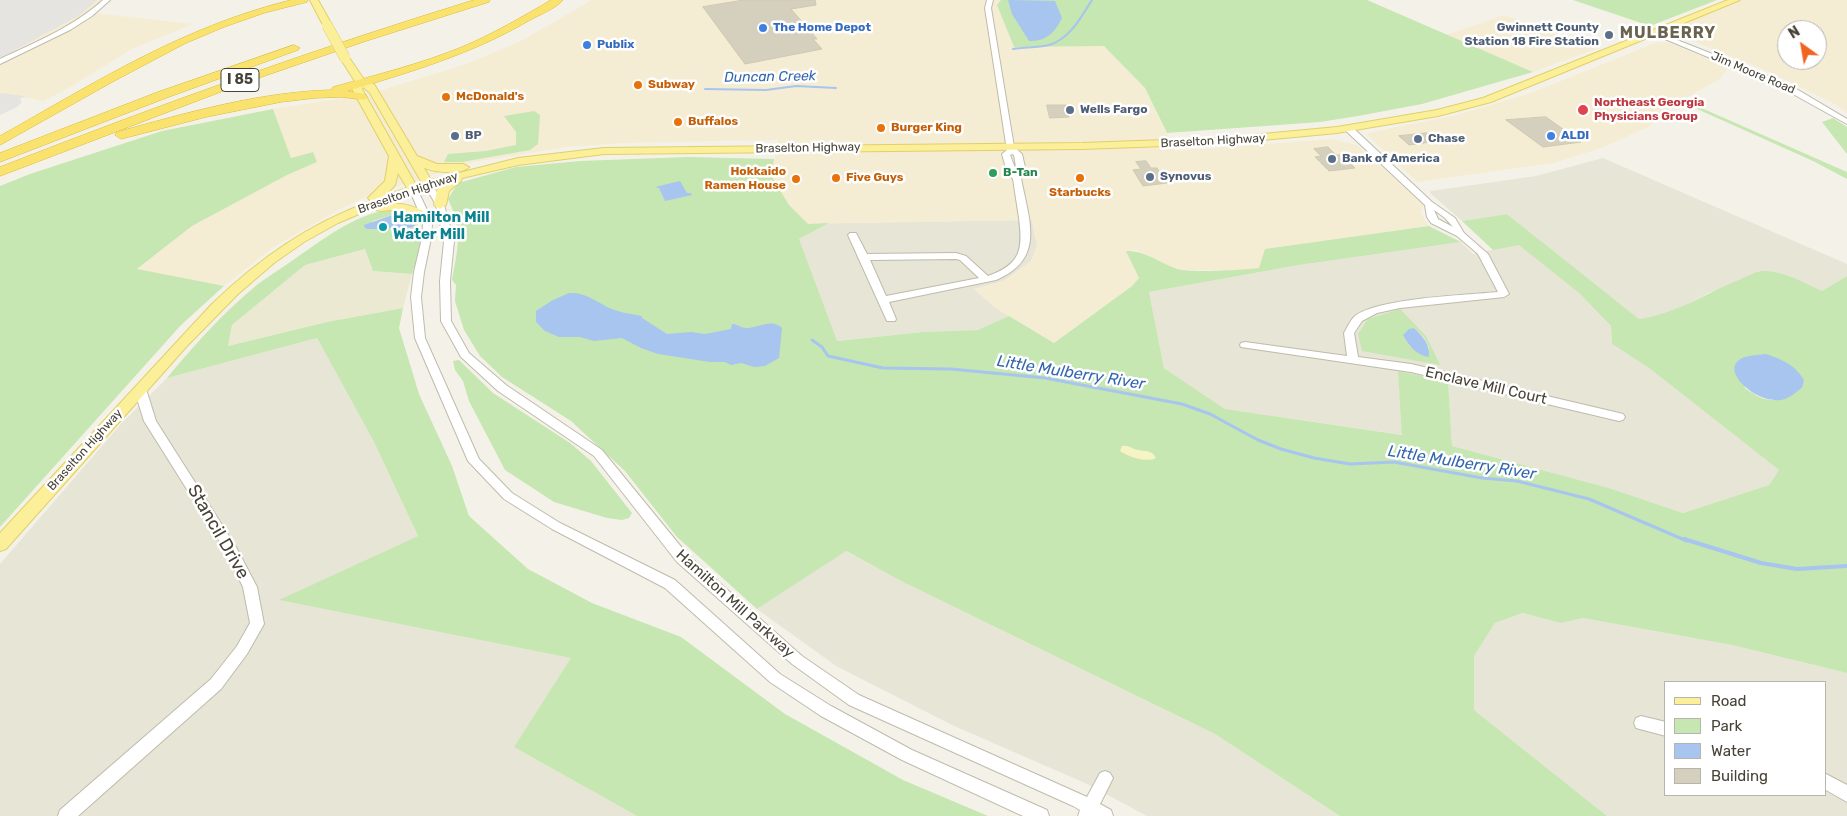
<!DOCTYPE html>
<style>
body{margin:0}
#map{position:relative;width:1847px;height:816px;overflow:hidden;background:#f4f2e8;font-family:Rubik,sans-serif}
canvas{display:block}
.legend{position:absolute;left:1664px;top:681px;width:162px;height:115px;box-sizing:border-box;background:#fff;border:1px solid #b5b4af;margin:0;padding:6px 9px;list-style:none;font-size:15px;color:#474337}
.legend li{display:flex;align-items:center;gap:10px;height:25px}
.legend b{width:25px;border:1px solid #b5b4af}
.north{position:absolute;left:1777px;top:20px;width:50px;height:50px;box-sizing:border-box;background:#fff;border:1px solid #b5b4af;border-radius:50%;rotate:328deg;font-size:14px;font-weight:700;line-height:20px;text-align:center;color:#474337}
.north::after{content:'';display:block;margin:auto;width:18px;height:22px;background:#f36320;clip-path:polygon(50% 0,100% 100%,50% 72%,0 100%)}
</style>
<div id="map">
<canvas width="1847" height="816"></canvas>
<ul class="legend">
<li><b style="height:6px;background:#fbef9a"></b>Road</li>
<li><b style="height:14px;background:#c6e6b2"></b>Park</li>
<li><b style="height:14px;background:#a7c5ee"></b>Water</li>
<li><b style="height:14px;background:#d5d0be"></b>Building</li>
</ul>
<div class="north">N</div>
</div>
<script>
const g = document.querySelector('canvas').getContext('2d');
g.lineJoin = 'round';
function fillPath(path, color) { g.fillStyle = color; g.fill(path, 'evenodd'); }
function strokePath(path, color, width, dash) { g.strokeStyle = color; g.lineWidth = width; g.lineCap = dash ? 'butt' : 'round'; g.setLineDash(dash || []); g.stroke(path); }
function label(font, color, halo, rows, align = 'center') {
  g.font = font + ' Rubik,sans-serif'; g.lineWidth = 5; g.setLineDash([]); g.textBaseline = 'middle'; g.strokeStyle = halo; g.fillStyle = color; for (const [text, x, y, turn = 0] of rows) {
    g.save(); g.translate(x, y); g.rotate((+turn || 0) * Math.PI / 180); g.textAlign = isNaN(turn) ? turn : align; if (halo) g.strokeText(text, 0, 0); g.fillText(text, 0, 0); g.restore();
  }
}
const residential = new Path2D(`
 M1603,158L1847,264V276L1822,291L1784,275L1710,292L1672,312L1655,317L1639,319L1507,214L1462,221L1430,193L1431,191L1536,176Z
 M1032,220L1037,246L1031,261L1004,281L974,289L996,308L1009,316L978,330L923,332L836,341L799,239L829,223Z
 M1461,242L1473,254L1519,244L1579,293L1611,326L1612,344L1649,368L1779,470L1769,485L1683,513L1609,488L1452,446L1448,381L1398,371L1403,435L1225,409L1164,368L1149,292L1299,265Z
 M317,338L374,442L418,536L280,600L572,658L514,747L637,816H0V564L121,424L167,378Z
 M845,551L903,582L1215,734L1340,816H1147L1087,784L952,725L836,666L757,609Z
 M1524,613L1561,623L1583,618L1732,645L1847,673V816H1607L1474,710V656L1495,623ZM1666,682H1826V795H1666Z`);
const commercial = new Path2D(`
 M0,0H108L100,9L94,13L193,24L132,49L67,89L44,101L0,93Z
 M592,0H1001L997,5L1014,47L1104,46L1145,88L1175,151L1331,139L1357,145L1424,205L1420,212L1429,226L1266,249L1259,268L1245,270H1178L1135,250L1126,251L1139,277L1132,286L1054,343L996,308L974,289L1004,281L1031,261L1037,246L1032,220L808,224L789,205L771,175L778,140L625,143L566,147L474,162L375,193L342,208L275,246L224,286L137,270L192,226L287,175L317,162L313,152L291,158L273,109L369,94L463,65L519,42Z
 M1743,0H1847V113L1833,103L1767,71L1678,35L1670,29ZM1787,30H1817V60H1787Z
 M1504,15L1596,49L1533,72L1446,35Z
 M1658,42L1669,43L1729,67L1720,79L1675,104L1650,126L1604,147L1554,163L1417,182L1367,135L1371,132L1453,116L1531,93Z`);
const education = new Path2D(`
 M365,249L373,271L412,274L403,308L327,322L228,346L232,325L305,265Z`);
const green = new Path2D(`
 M1001,0H1367L1533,72L1422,104L1358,116L1320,122L1167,133L1145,88L1104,46L1014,47L997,5Z
 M1573,0H1717L1650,26Z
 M1699,107L1847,172V179L1813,161L1695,108Z
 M273,109L291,158L313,152L317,162L287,175L192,226L137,269L224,286L181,325L0,527V186L30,174L162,131Z
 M534,111L540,115L538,144L530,150L462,162H444L448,154L486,151L516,145V132L504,116Z
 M1833,118L1847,127V154L1822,122Z
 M688,157L774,159L771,175L789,205L808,224L829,223L799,239L837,341L923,332L978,330L1009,316L1054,343L1132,286L1139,278L1126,251C1144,250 1160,263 1177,269C1190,273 1244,270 1259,268L1265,249L1429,226L1461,242L1299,265L1149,292L1164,368L1225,409L1402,435L1398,371L1448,381L1452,446L1609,488L1683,513L1769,485L1779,470L1649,368L1612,344L1611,326L1579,293L1519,245L1493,250L1462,221L1507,214L1639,319C1674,315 1706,293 1739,280C1746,277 1756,271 1764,271C1784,271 1804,283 1822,291L1847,276V673L1732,645L1583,618L1561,623L1523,613L1495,623L1474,656V710L1607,816H1340L1215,734L903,582L846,551L757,609L677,537L625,471L571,421L502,377L480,356L464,330L455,301L456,285L452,280C458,247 463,231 448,199L458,183L516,167L580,161ZM1766,354L1802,388C1779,403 1768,405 1745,388L1739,360L1750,356Z
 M398,208L417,216L421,244L412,274L373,271L365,249L305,265L232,325L228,346L327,322L403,308L399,328L419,394L452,466L469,516L528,569L592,603L681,637L785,714L903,780L988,816H637L514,747L571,658L279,600L418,536L374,442L317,338L167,378C195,344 224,312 258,284C270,275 284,267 296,258C328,236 358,212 398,208ZM395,214L401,216L403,221L410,222V229L401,230L396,226L388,229H367L365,228L373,221Z
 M1400,309L1426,336L1440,365L1362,351L1358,334L1368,319ZM1414,328L1424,337L1430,349L1410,347L1403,335Z
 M459,360L493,393L570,443L591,461L632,513L629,518L622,520L607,518L554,502L505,470L469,401L463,381L455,370L453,361Z`);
const sand = new Path2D(`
 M1122,446C1129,445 1132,449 1138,450C1146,452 1151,449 1156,458C1146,463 1129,457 1120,451Z`);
const parking = new Path2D(`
 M0,0H97L80,15L2,57H0Z
 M0,93L25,96L20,99L22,102L17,107L0,115Z`);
const water = new Path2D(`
 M1008,0L1055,1L1062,18C1054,34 1046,41 1029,41L1012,14Z
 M680,181L687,193H691L692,195L665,201L659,188L655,187Z
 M395,214L401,216L403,221L413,222L415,226L404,230L396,226L388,229H367L365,228L364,225Z
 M569,293C584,292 594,300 607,307C617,312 631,314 642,316V318L667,334L691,332L705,334L731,329L732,324C738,324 740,328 747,328C759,328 771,318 782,328L779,358L765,366L754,367L741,363L731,365L725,362H710L658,354L641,348L622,338L594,341L580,337H559L545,331L536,322V311L553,300Z
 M1414,328C1423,337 1430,344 1429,357C1416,355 1409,346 1403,335L1409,329Z
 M1766,354C1783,360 1794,364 1804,380L1802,388C1797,391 1791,397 1785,399C1760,407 1721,373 1739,360C1746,355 1757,355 1766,354Z`);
const streamFar2 = new Path2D(`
 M1013,49C1025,47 1037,48 1049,45C1070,39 1081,17 1092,0
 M705,89L766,90L796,86L836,88`);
const streamFar1 = new Path2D(`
 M812,340L822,347L828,356L883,368L951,369L1045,378L1182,404L1210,414L1258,440L1281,449L1314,458L1350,464L1394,462L1482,478L1517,481L1589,499L1687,541`);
const stream = new Path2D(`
 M1684,539L1761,563L1797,569L1847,566`);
const building = new Path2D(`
 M744,0H815L816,5L791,9L817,39H813L822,49L745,64L703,7Z
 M1047,105H1066L1069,117L1050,118Z
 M1546,117L1581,142L1543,147L1506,120Z
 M1427,133L1438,141L1409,145L1399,136Z
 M1328,147L1336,155H1341L1355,168L1329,171L1315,157L1321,156L1314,149Z
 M1146,161L1151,168H1157L1167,183L1143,186L1133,170L1141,169L1136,162Z`);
const minor = new Path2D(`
 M103,0H110L92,16L70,30L0,64V59C36,42 73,27 103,0Z
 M987,0H993L991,8L1014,147L1022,154L1026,172L1021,178C1029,221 1046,259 996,280L889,302L896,319L895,321H887L848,235L850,233H856L867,254L956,253L966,256L988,276C1021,264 1023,250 1019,218C1017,205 1015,192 1013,179L1007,172L1002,154L1007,150L985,8ZM1012,154L1014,155L1017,173L1010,155ZM956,259L960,260L979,278L886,296L870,260Z
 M1653,32H1657L1788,84L1847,119V124L1782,88L1653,34Z
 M1345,126H1351L1432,202L1455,218L1464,233L1488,254L1509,294L1504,297L1400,308L1377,313L1362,321L1354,333L1358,357L1411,364L1619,413L1623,414L1625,417L1623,420L1619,421L1411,372L1241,347L1240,345L1241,343L1245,342L1347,356L1344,333C1347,328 1350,321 1354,317C1375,298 1467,295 1498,292L1478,254L1457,236L1431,223L1427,217L1425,205L1345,130ZM1434,210L1445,218L1453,227L1438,219Z
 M428,181L431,182L444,205L454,241L450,281L451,321L469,353L506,385L602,450L687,554L802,656L859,695L1087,797L1100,773L1105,771L1110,773L1113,778L1100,804L1111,810L1113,816H1078L1080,810L1073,806L849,705L792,664L677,562L594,456L498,391L461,357L441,321L440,281L444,241L436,205L424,184Z
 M413,186L417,189L429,214L432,224L431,238L424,272L421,297L425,338L479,459L512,493L560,523L675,580L780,674L831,706L912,750L1047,810L1049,816H1023L902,760L821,716L770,682L665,588L552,529L504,499L468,461L415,338L411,297L414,272L422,238L423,224L420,214L409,189Z
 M140,385L146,389L156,421L236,547L257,587L264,624L247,654L221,689L78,816H58L60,810L211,679L237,646L250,623L243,587L225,550L144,421L134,389Z
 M1641,716L1666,722V736L1636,728L1634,723L1636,718Z
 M1826,774L1847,785V802L1826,790Z`);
const major = new Path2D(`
 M310,0H318L332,25L330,27H324Z
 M1728,0H1740L1491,102L1438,116L1337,133L1220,144L1082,149L604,154L518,165L462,178L461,181L449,191L446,205L440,209L434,205L437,190L445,183L441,184L385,204C402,202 416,206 430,215L432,218L430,221C420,223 407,210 392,210C385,210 379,213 373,208L338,223L304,242L274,263L238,294L187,346L6,549L0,551V533L211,305C260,258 307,225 371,201L368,198L385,181L389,156L352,89L356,83L340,58L342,56H348L365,81L374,84L417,156L437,164H463L469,167C459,176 436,172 424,168L431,180L518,158L604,148L1082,143L1220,138L1337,127L1437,110L1483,98ZM363,87L370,93L422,183L416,185L362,89ZM398,173L407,188L385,196L395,185Z`);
const highway = new Path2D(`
 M291,0H308L307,2L264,13L224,27L186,43L114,81L0,145V136C96,82 182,27 291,0Z
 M474,0H490L489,2L366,41L244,83L0,176V167C156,106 314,49 474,0Z
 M551,0H563C555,9 541,14 530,20C472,54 411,72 347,91L365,94L367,97L365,100L342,97L315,98L281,102L206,117L121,139L115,135L117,132C186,113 259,92 331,90L333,87C376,75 420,64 462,47C493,34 522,17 551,0Z
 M294,45L300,48L298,50L166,98L0,162V153L158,92Z`);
const majorBridge = new Path2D(`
 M327,25L345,58`);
const markers = [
 [763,28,5,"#3f7fe0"],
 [1609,35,5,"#5c6f8a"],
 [587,45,5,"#3f7fe0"],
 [638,85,5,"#e8710a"],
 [446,97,5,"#e8710a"],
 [1070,110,5,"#5c6f8a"],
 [1583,110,6,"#e0444e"],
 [678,122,5,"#e8710a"],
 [881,128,5,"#e8710a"],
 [455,136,5,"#5c6f8a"],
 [1551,136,5,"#3f7fe0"],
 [1418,139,5,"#5c6f8a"],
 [1332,159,5,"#5c6f8a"],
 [993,173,5,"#2e9e5b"],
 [1150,177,5,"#5c6f8a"],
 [836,178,5,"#e8710a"],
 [1080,178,5,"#e8710a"],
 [796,179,5,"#e8710a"],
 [383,227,5,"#0f9aa8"]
];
const farShopnames = [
 ["The Home Depot",773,28],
 ["Publix",597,45],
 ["ALDI",1561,136]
];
const farServicenames = [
 ["Gwinnett County",1599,28,"right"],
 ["Station 18 Fire Station",1599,42,"right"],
 ["Wells Fargo",1080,110],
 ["BP",465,136],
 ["Chase",1428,139],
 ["Bank of America",1342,159],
 ["Synovus",1160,177]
];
const farStreetnames = [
 ["Jim Moore Road",1753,73,23],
 ["Braselton Highway",1213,141,-3],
 ["Braselton Highway",808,148,-1],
 ["Braselton Highway",408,193,-19],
 ["Braselton Highway",85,450,-48]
];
const farFoodnames = [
 ["Subway",648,85],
 ["McDonald's",456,97],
 ["Buffalos",688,122],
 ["Burger King",891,128],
 ["Hokkaido",786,172,"right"],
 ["Ramen House",786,186,"right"],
 ["Five Guys",846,178],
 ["Starbucks",1080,193,"center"]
];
const farHealthnames = [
 ["Northeast Georgia",1594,103],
 ["Physicians Group",1594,117]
];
const farLeisurenames = [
 ["B-Tan",1003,173]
];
const farWaternames = [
 ["Duncan Creek",770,77,-1]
];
const shields = [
 [240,80,38]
];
const shieldNames = [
 ["I 85",240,80]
];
const cultureNames = [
 ["Hamilton Mill",393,218],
 ["Water Mill",393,235]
];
const streetNames = [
 ["Enclave Mill Court",1486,386,13],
 ["Hamilton Mill Parkway",735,604,42]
];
const farDistrictnames = [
 ["MULBERRY",1668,33]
];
const waterNames = [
 ["Little Mulberry River",1071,373,9],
 ["Little Mulberry River",1462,463,9]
];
const nearStreetnames = [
 ["Stancil Drive",218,532,60]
];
fillPath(residential, '#e7e5d6');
fillPath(commercial, '#f5ecd4');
fillPath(education, '#ece9d3');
fillPath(green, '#c6e6b2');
fillPath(sand, '#f6f4c5');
fillPath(parking, '#e5e4e0');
fillPath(water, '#a7c5ee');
strokePath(streamFar2, '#a7c5ee', 2);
strokePath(streamFar1, '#a7c5ee', 3);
strokePath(stream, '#a7c5ee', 4);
fillPath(building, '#d5d0be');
strokePath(building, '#cfc9b1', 1);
strokePath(minor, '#bfbbab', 2);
strokePath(major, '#e0d06a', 2);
strokePath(highway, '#d9b93d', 1);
fillPath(minor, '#fff');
fillPath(major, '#fbef9a');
fillPath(highway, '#f9e26e');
strokePath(majorBridge, '#e0d06a', 11, []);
strokePath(majorBridge, '#fbef9a', 10);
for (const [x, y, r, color] of markers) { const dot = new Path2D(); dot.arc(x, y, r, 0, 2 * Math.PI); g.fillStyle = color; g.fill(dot); strokePath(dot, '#fff', 2); }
label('bold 12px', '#366cbe', '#fff', farShopnames, 'left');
label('bold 12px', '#4e5e75', '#fff', farServicenames, 'left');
label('12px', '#474337', '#fff', farStreetnames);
label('bold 12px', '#c56008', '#fff', farFoodnames, 'left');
label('bold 12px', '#be3a42', '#fff', farHealthnames, 'left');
label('bold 12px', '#27864d', '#fff', farLeisurenames, 'left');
label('italic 14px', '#3366b0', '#fff', farWaternames);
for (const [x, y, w] of shields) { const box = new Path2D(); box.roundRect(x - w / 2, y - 11.5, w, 23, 4); g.fillStyle = '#fff'; g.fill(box); strokePath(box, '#474337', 1); }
label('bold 14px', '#474337', null, shieldNames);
label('bold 15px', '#0d838f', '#fff', cultureNames, 'left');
label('15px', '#474337', '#fff', streetNames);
g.letterSpacing = '1px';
label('bold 16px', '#69634f', '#fff', farDistrictnames);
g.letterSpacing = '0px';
label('italic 16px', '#3366b0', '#fff', waterNames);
label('18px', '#474337', '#fff', nearStreetnames);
</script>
